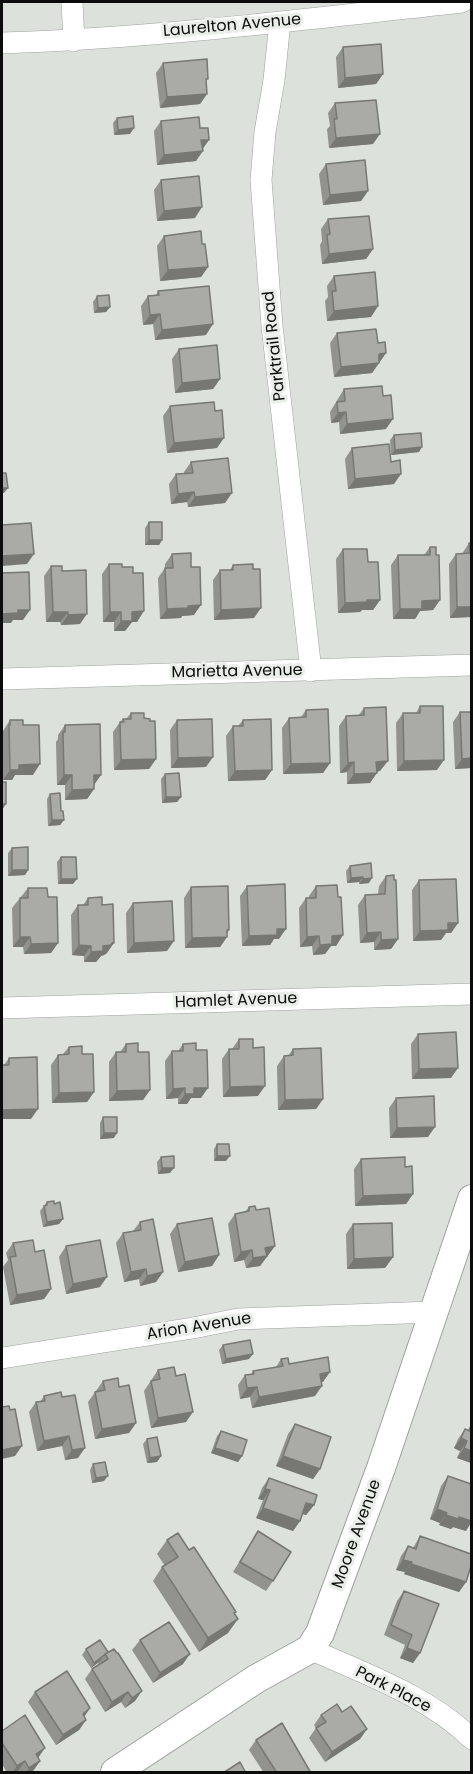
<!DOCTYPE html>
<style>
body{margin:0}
#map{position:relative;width:473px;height:1774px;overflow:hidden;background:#dce1dc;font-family:Poppins,sans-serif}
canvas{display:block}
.frame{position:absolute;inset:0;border:3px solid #0b0c0b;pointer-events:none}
</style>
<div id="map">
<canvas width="473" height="1774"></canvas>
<div class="frame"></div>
</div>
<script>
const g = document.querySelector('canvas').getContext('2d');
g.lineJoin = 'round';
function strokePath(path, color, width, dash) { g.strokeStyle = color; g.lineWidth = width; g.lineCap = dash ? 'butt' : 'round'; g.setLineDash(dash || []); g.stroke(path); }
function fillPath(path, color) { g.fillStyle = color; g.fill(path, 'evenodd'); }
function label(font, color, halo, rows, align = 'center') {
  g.font = font + ' Poppins,sans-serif'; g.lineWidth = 6; g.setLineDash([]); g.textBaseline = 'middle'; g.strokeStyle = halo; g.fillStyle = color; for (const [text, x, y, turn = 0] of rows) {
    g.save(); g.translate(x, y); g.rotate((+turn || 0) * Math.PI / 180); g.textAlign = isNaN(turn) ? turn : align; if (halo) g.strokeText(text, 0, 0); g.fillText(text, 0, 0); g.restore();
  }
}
const street = new Path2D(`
 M72,2L74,41
 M280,22L274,80L265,132L261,180L272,326L311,671
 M2,43C155,38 309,19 462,2
 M2,679L472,665
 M2,1008L472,994
 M2,1358L193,1328L238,1319L434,1312
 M310,1649C365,1674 428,1696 472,1739`);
const secondary = new Path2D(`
 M115,1772L256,1679L310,1649L320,1633L381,1468L472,1199`);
const wall = new Path2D(`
 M343,47L383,74L376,84L338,88L336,57Z
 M163,63L206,82L207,94L200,104L160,108L156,73Z
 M335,103L373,144L329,148L327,129L330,126L328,113Z
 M117,118L130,134L114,135L113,123Z
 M161,121L196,161L157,165L154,131Z
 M326,164L368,191L361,201L323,205L319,174Z
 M161,180L195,218L157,221L154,190Z
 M328,219L373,249L366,259L322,264L320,245L322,241L321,229Z
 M164,236L202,244L208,267L201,277L160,281L157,246Z
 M334,276L378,306L371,317L327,321L325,301L328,297L327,286Z
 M158,291L206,335L155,340L153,324L143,325L141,306L148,296L156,295Z
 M97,296L110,307L106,312L94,313L93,302Z
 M337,333L378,343L386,353L372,373L334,377L330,343Z
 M179,349L220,379L213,389L175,393L172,359Z
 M344,389L386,429L340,434L339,422L331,423L330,412Z
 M170,406L215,411L217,448L167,453L163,416Z
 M394,435L419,452L391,455L390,440Z
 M352,448L391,462L394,484L348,489L345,459Z
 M191,462L225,503L188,507L187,502L171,504L169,484L176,474L184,473V472Z
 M149,522L162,540L159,545H145V528Z
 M469,543L471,617L450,618L449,564L456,554H462Z
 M430,547L440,600L433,610L420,611L415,619H393L391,565L398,555H424Z
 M343,549L380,600L373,610H362L360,612L338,613L336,559Z
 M172,554L191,567L194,615L182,616L181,618L160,619L158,578L165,568V564Z
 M109,564L122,567L137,622H132L125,631H114V622H103L102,574Z
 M233,565L254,618L214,620L213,580L220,570H230Z
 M51,566L62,571L80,624L61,625L60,622H46L44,576Z
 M420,706L437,770L397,771L396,723L403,713H416Z
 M364,708L380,771L377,772L370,783L347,784V772L340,773L339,726L346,716H358Z
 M306,710L330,763L323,773L283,774L282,728L289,718L301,717Z
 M460,712H471V768L455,769L453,722Z
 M131,713L150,721L156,759L149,769L114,770L113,732L120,722L123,719H126Z
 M10,720L23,725L33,775H15L12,780H3L2,736L3,733V731Z
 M177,720L206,767L171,768L170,730Z
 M243,720L272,770L265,780L228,781L226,736L233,726H238Z
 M65,725L94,785V789L87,799L65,800V785H57L56,742L58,739V735Z
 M165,774L181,797L177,802L162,803L161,779Z
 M50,794L61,811L64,820L60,825L48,826L47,799Z
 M12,848L28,870L25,875L8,876V853Z
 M61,857L73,884H58L57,862Z
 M350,866L369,883L359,884V882L347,883L346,871Z
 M386,876L398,939L391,949L374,950V942L360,943L358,905L365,895L378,894L379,886Z
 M419,880L458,923L451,933H446L441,940L413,941L412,890Z
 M247,886L279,939H274L270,945L242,946L240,896Z
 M316,886L338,897L343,935L336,946H331L325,954L313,955L312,946L300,947L299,908L306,898H309V896Z
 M191,887L227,934V937L220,947L185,948L184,898Z
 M28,888L48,897L58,943L51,953L24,954L23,947H13L12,908Z
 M88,898L107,953L104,955L101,956L96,962H84V956L72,955L71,915L78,905H83Z
 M471,902V940L470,904Z
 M133,903L167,951L127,953L126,913Z
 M418,1034L451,1078L412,1079L411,1044Z
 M239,1039L253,1048L258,1096L223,1097L222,1059L229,1049H232Z
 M126,1044L138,1052L150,1090L143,1100L109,1101V1062L116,1052H120Z
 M183,1044L201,1098H191L187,1104H178V1098L166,1099L165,1061L172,1051H178Z
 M69,1047L94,1092L87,1102L52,1103L51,1065L58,1055L63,1054Z
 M293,1049L323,1099L316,1109L278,1110L277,1066L284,1056H288Z
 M9,1058L31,1119L4,1065Z
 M396,1098L428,1137L390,1138L389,1108Z
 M103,1117L114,1138L100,1139V1123Z
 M217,1144L226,1161H214V1149Z
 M161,1157L170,1173L158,1174L157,1162Z
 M361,1159L413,1194L406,1204L355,1206L354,1169Z
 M47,1202L54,1204L63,1219L59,1224L43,1227L40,1211Z
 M249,1207L256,1210L275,1246L260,1266L246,1268L244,1260L234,1262L228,1224L235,1214L245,1212Z
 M140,1222L163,1272L156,1282L140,1286L139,1279L124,1282L116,1243L123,1233L133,1231Z
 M177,1224L219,1255L212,1266L178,1272L170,1234Z
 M353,1224L393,1257L385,1268L347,1269L346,1234Z
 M13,1243L35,1252L51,1289L44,1299L10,1305L3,1267L8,1260L6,1253Z
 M66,1246L100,1287L66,1294L59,1257Z
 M223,1345L249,1359L222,1364L219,1350Z
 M281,1359L323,1382H321L315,1396L252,1408L250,1397L240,1399L238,1385L245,1375L251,1374L253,1371L276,1367Z
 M158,1370L186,1422L151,1428L144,1391Z
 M103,1381L119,1387L136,1423L129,1433L95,1439L88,1402Z
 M61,1392L78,1458L65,1460L62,1446L37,1451L29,1412L36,1402H40L44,1396Z
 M295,1424L320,1469L313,1479L276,1466L288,1434Z
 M471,1424V1463L457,1458L460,1451L454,1448L458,1439L465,1429L468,1430Z
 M221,1431L242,1456L238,1462L211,1453L217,1436Z
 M147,1439L161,1456L157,1462L147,1463L143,1444Z
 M93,1464L104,1481L92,1483L90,1470Z
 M448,1476L466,1531L453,1527L451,1529L439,1525L440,1523L430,1519L441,1486Z
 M269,1478L314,1505L306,1515L302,1514L300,1521L293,1531L256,1518L263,1500L258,1499L262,1488Z
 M258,1531L273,1581L266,1591L233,1572Z
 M420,1536L466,1582L459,1592L404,1574L405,1572L396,1570L401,1556L408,1546L413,1548Z
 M167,1540L189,1550L234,1614L228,1633L199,1652L153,1581L162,1567L165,1566L157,1554Z
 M404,1591L420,1653L413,1663L400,1658L405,1645L384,1635L397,1601Z
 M100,1640L135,1701L125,1708L121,1702L105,1712L85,1679L92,1669L98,1665V1664L99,1662L91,1668L82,1655L86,1649Z
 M140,1640L183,1664L153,1683L132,1650Z
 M35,1692L86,1720L79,1730L56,1745L28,1702Z
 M342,1712L367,1729L360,1739L325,1762L309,1738L316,1728L314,1725L321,1715Z
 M2,1731L38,1758L40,1761L33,1771L30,1773H19L18,1771L15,1773H7L2,1764Z
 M256,1740L311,1773H264L249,1750Z`);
const shadedWall = new Path2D(`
 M383,74L376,84L338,88L345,78Z
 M207,94L200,104L160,108L167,97Z
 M134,128L130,134L114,135L118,130Z
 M380,134L373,144L329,148L336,138Z
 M201,140H209L202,150Z
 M203,151L196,161L157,165L164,155Z
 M368,191L361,201L323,205L330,195Z
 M202,207L195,218L157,221L164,211Z
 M373,249L366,259L322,264L329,254Z
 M208,267L201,277L160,281L168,270Z
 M378,306L371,317L327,321L334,311Z
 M110,307L106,312L94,313L98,308Z
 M160,314L153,324L143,325L150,315Z
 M213,324L206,335L155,340L162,330Z
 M386,353L379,363V354Z
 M379,363L372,373L334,377L341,367Z
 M220,379L213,389L175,393L182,383Z
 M346,412L339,422L331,423L338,413Z
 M393,419L386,429L340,434L347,424Z
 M224,438L217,448L167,453L174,443Z
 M422,447L419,452L391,455L395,450Z
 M401,474L394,484L348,489L355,479Z
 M2,488H8L4,493H2Z
 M194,492L187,502L171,504L178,494Z
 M232,493L225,503L188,507L195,497Z
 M149,540H162L159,545H145Z
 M34,554L27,564L2,566V556Z
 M367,600H380L373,610H362L360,612L338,613L345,603Z
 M440,600L433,610L420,611L415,619H393L400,609L422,601Z
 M201,605L194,615L182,616L181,618L160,619L167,609L188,606Z
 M457,607H471V617L450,618Z
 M261,608L254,618L214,620L221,610Z
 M18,610H30L23,620H13L11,623H2V614Z
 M144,611L137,622H132L125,631H114L121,621L132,612Z
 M53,612H68L60,622H46Z
 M110,612H121L114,622H103Z
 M87,614L80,624L61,625L68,615Z
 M213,757L206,767L171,768L178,758Z
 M471,758V768L455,769L462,759Z
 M156,759L149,769L114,770L121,760Z
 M444,760L437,770L397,771L404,761Z
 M388,761L380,771L369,772L376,762Z
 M354,762L347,772L340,773L348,763Z
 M330,763L323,773L283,774L291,764Z
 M40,764L33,775H15L12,780H3L10,770L19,765Z
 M272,770L265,780L228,781L235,771Z
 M377,773L370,783L347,784L354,774Z
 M64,775H72L65,785H57Z
 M94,775H101L94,785Z
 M94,789L87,799L65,800L72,790Z
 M166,797H181L177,802L162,803Z
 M2,804H6L2,810Z
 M52,820H64L60,825L48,826Z
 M12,870H28L25,875L8,876Z
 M363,877L359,882L347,883L351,878Z
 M372,878L369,883L359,884L363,879Z
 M61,879H77L73,884H58Z
 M448,923H458L451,933H446L441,940L413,941L420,931Z
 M277,929H286L279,939H274L270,945L242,946L249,936Z
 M227,930H229L225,937H227L220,947L185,948L192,938Z
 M381,932L374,942L360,943L367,933Z
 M343,935L336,946H331L325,954L313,955L320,945L332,936Z
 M319,936L312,946L300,947L307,937Z
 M20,937H30L23,947H13Z
 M398,939L391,949L374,950L381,940Z
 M174,941L167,951L127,953L134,943Z
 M58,943L51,953L24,954L31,944Z
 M112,943H114L107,953L104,955L101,956L96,962H84L91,952L103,946Z
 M79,945L91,946L84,956L72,955Z
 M458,1068L451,1078L412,1079L419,1069Z
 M265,1086L258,1096L223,1097L230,1087Z
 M185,1088L178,1098L166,1099L173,1089Z
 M194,1088H208L201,1098H191L187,1104H178L185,1094Z
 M150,1090L143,1100L109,1101L117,1091Z
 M94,1092L87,1102L52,1103L59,1093Z
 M323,1099L316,1109L278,1110L285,1100Z
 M38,1109L31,1119H2V1110Z
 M435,1127L428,1137L390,1138L397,1128Z
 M104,1133H117L114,1138L100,1139Z
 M217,1156H230L226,1161H214Z
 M162,1168H174L170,1173L158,1174Z
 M413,1194L406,1204L355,1206L363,1196Z
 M63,1219L59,1224L43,1227L47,1222Z
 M275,1246L260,1266L246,1268L253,1258L265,1248Z
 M252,1250L244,1260L234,1262L241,1252Z
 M219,1255L212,1266L178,1272L185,1262Z
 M393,1257L385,1268L347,1269L354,1259Z
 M146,1269L139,1279L124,1282L131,1272Z
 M163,1272L156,1282L140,1286L147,1276Z
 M107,1277L100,1287L66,1294L73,1284Z
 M51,1289L44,1299L10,1305L17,1295Z
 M253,1354L249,1359L222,1364L226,1359Z
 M330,1372L323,1382L313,1384L320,1374Z
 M322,1386L315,1396L252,1408L259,1397Z
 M257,1387L250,1397L240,1399L247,1388Z
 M193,1412L186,1422L151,1428L158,1418Z
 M136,1423L129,1433L95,1439L102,1429Z
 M69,1436L62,1446L37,1451L44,1441Z
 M461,1438L467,1441L460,1451L454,1448Z
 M22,1446L15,1456L2,1459V1450Z
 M85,1448L78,1458L65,1460L72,1450Z
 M215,1448L242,1456L238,1462L211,1453Z
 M464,1448L471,1451V1463L457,1458Z
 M161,1456L157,1462L147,1463L150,1458Z
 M283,1456L320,1469L313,1479L276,1466Z
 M108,1476L104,1481L92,1483L96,1478Z
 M265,1489L270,1490L263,1500L258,1499Z
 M306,1503L314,1505L306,1515L299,1513Z
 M263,1508L300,1521L293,1531L256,1518Z
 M437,1509L447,1513L440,1523L430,1519Z
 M446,1515L459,1517L471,1521V1523L466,1531L453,1527L451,1529L439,1525Z
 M403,1560L412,1562L405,1572L396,1570Z
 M411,1564L466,1582L459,1592L404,1574Z
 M238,1619L228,1633L199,1652L208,1638Z
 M407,1648L420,1653L413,1663L400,1658Z
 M190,1654L183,1664L153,1683L160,1673Z
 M103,1657L99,1662L91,1668L94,1663Z
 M142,1691L135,1701L125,1708L132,1698Z
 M128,1692L121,1702L105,1712L112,1702Z
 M90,1708L83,1719V1714Z
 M86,1720L79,1730L56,1745L63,1735Z
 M367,1729L360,1739L325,1762L332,1752Z
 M45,1748L38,1758L36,1754Z
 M25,1761L18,1771L15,1773H12L17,1766Z
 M40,1761L33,1771L30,1773H26L29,1768Z`);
const building = new Path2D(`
 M381,44L383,74L345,78L343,47Z
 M207,59L208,79H206L207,94L167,97L163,63Z
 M376,100L380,134L336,138L334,119H337L335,103Z
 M133,116L134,128L118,130L117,118Z
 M199,117L200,128H208L209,140H201L203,151L164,155L161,121Z
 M365,160L368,191L330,195L326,164Z
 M199,176L202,207L164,211L161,180Z
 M369,216L373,249L329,254L327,235L330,234L328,219Z
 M201,231L202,244H205L208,267L168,270L164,236Z
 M375,272L378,306L334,311L332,291H336L334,276Z
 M209,286L213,324L162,330L160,314L150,315L148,296L159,295L158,291Z
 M109,295L110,307L98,308L97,296Z
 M376,329L378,343L385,342L386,353L379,354V363L341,367L337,333Z
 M217,345L220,379L182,383L179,349Z
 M382,386L383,396L391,395L393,419L347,424L346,412L338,413L337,402L345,401L344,389Z
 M214,402L215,411L222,410L224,438L174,443L170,406Z
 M421,433L422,447L395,450L394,435Z
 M389,444L391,462L400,460L401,474L355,479L352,448Z
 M228,458L232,493L195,497L194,492L178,494L176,474L193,473L191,462Z
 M2,473H6L8,488H2Z
 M149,522H162V540H149Z
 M31,523L34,554L2,556V525Z
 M469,543H471V607H457L456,554L470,553Z
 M430,547H436V555H439L440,600L422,601V609H400L398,555H430Z
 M343,549H367L368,562H378L380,600H367V602L345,603Z
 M191,553V567H200L201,605L188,606V608L167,609L165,568H173L172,554Z
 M109,564H122V567H133V573H143L144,611L132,612V621H121V612H110Z
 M253,564V569H260L261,608L221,610L220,570H233V565Z
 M51,566H62V571L86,570L87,614L68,615V612H53Z
 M29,572L30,610H18V613L2,614V573Z
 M420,706H443L444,760L404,761L403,713H420Z
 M386,707L388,761L376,762L377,773L354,774V762L348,763L346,716L364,715V708Z
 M328,709L330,763L291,764L289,718L306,717V710Z
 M460,712H471V758L462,759Z
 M131,713H144V718L150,719V721H155L156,759L121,760L120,722H124L123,719H131Z
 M212,719L213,757L178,758L177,720Z
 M271,719L272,770L235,771L233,726H243V720Z
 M10,720H23V725H39L40,764L19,765V770H10L9,725H10Z
 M100,724L101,775H94V789L72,790V775H64L63,732H65V725Z
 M179,773L181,797H166L165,774Z
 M2,782H6V804H2Z
 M60,793L61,811H63L64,820H52L50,794Z
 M28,847V870H12V848Z
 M61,857H76L77,879H61Z
 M371,863L372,878L363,879V877L351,878L350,866Z
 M394,875V880H396L398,939L381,940V932L367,933L365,895L385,894L386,876Z
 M456,879L458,923H448V930L420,931L419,880Z
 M285,884L286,929H277V935L249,936L247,886Z
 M337,885L338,897H341L343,935L332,936V944L320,945L319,936L307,937L306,898H316V886Z
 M228,886L229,930H227V937L192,938L191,887Z
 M28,888H47L48,897H57L58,943L31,944L30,937H20V898H28Z
 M102,897V905L113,904L114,943H112L111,945L103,946V951L91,952V946L79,945L78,905H88V898Z
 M172,901L174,941L134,943L133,903Z
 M456,1032L458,1068L419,1069L418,1034Z
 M239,1039H253V1048L264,1047L265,1086L230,1087L229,1049H239Z
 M138,1043V1052H149L150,1090L117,1091L116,1052H126V1044Z
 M196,1043V1050H207L208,1088H194V1094H185V1088L173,1089L172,1051H183V1044Z
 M82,1046V1054H93L94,1092L59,1093L58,1055L69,1054V1047Z
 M321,1048L323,1099L285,1100L284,1056L293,1055V1049Z
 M37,1057L38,1109L2,1110V1065H9V1058Z
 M434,1096L435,1127L397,1128L396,1098Z
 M103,1117H117V1133H104Z
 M217,1144H229L230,1156H217Z
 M174,1156V1168H162L161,1157Z
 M405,1157V1167L412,1166L413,1194L363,1196L361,1159Z
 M54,1201V1204L60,1202L63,1219L47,1222L44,1206L47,1205V1202Z
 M255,1206L256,1210L269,1208L275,1246L265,1248L267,1256L253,1258L252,1250L241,1252L235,1214L249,1211V1207Z
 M212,1218L219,1255L185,1262L177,1224Z
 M153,1219L163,1272L147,1276L146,1269L131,1272L123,1233L141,1230L140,1222Z
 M392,1223L393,1257L354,1259L353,1224Z
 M33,1240L35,1252L44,1250L51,1289L17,1295L10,1257L16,1256L13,1243Z
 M100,1240L107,1277L73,1284L66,1246Z
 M250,1340L253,1354L226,1359L223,1345Z
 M328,1357L330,1372L320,1374L322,1386L259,1397L257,1387L247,1388L245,1375L254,1374L253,1371L283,1366L281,1359L288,1358L289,1364Z
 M174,1367L176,1376L185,1374L193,1412L158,1418L151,1381L160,1379L158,1370Z
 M118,1378L119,1387L129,1385L136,1423L102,1429L95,1392L105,1390L103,1381Z
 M61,1392L62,1397L75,1395L85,1448L72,1450L69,1436L44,1441L36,1402L45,1401L44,1396Z
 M9,1406L10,1410L15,1409L22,1446L2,1450V1407Z
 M295,1424L331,1437L320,1469L283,1456Z
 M471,1427V1451L464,1448L467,1441L461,1438L465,1429L470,1431Z
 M221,1431L247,1440L242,1456L215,1448Z
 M157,1437L161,1456L150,1458L147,1439Z
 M105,1462L108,1476L96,1478L93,1464Z
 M448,1476L471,1484V1521L459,1517L458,1519L446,1515L447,1513L437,1509Z
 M269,1478L317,1495L314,1505L306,1503L300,1521L263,1508L270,1490L265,1489Z
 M258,1531L291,1552L273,1581L240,1562Z
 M178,1533L189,1550L194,1547L236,1612L234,1613L238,1619L208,1638L162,1567L178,1557L167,1540Z
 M420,1536L471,1554V1566L466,1582L411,1564L412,1562L403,1560L408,1546L416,1549Z
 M404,1591L439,1604L420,1653L407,1648L412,1635L391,1625Z
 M169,1622L190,1654L160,1673L140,1640Z
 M100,1640L108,1652L94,1663L86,1649Z
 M114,1649L117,1653H118L142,1691L132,1698L128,1692L112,1702L92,1669L108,1659L105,1654Z
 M67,1671L90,1708L83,1714L86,1720L63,1735L35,1692Z
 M337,1704L342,1712L351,1706L367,1729L332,1752L316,1728L326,1722L321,1715Z
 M25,1715L45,1748L36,1754L40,1761L29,1768L25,1761L17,1766L2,1743V1731Z
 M282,1723L311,1773H277L256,1740Z
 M240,1762L246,1773H223Z`);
const streetNames = [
 ["Laurelton Avenue",232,26,-5],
 ["Parktrail Road",275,346,-96],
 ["Marietta Avenue",237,672,-1],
 ["Hamlet Avenue",236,1001,-2],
 ["Arion Avenue",199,1327,-9],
 ["Moore Avenue",357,1534,-70],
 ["Park Place",393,1690,27]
];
strokePath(street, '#9da29d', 22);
strokePath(secondary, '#9da29d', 30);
strokePath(street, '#fff', 21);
strokePath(secondary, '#fff', 28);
fillPath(wall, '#92938f');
fillPath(shadedWall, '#777874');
fillPath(building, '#aaaba6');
strokePath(building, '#777874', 1.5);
label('16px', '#0b0c0b', '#e9eee9', streetNames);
</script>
